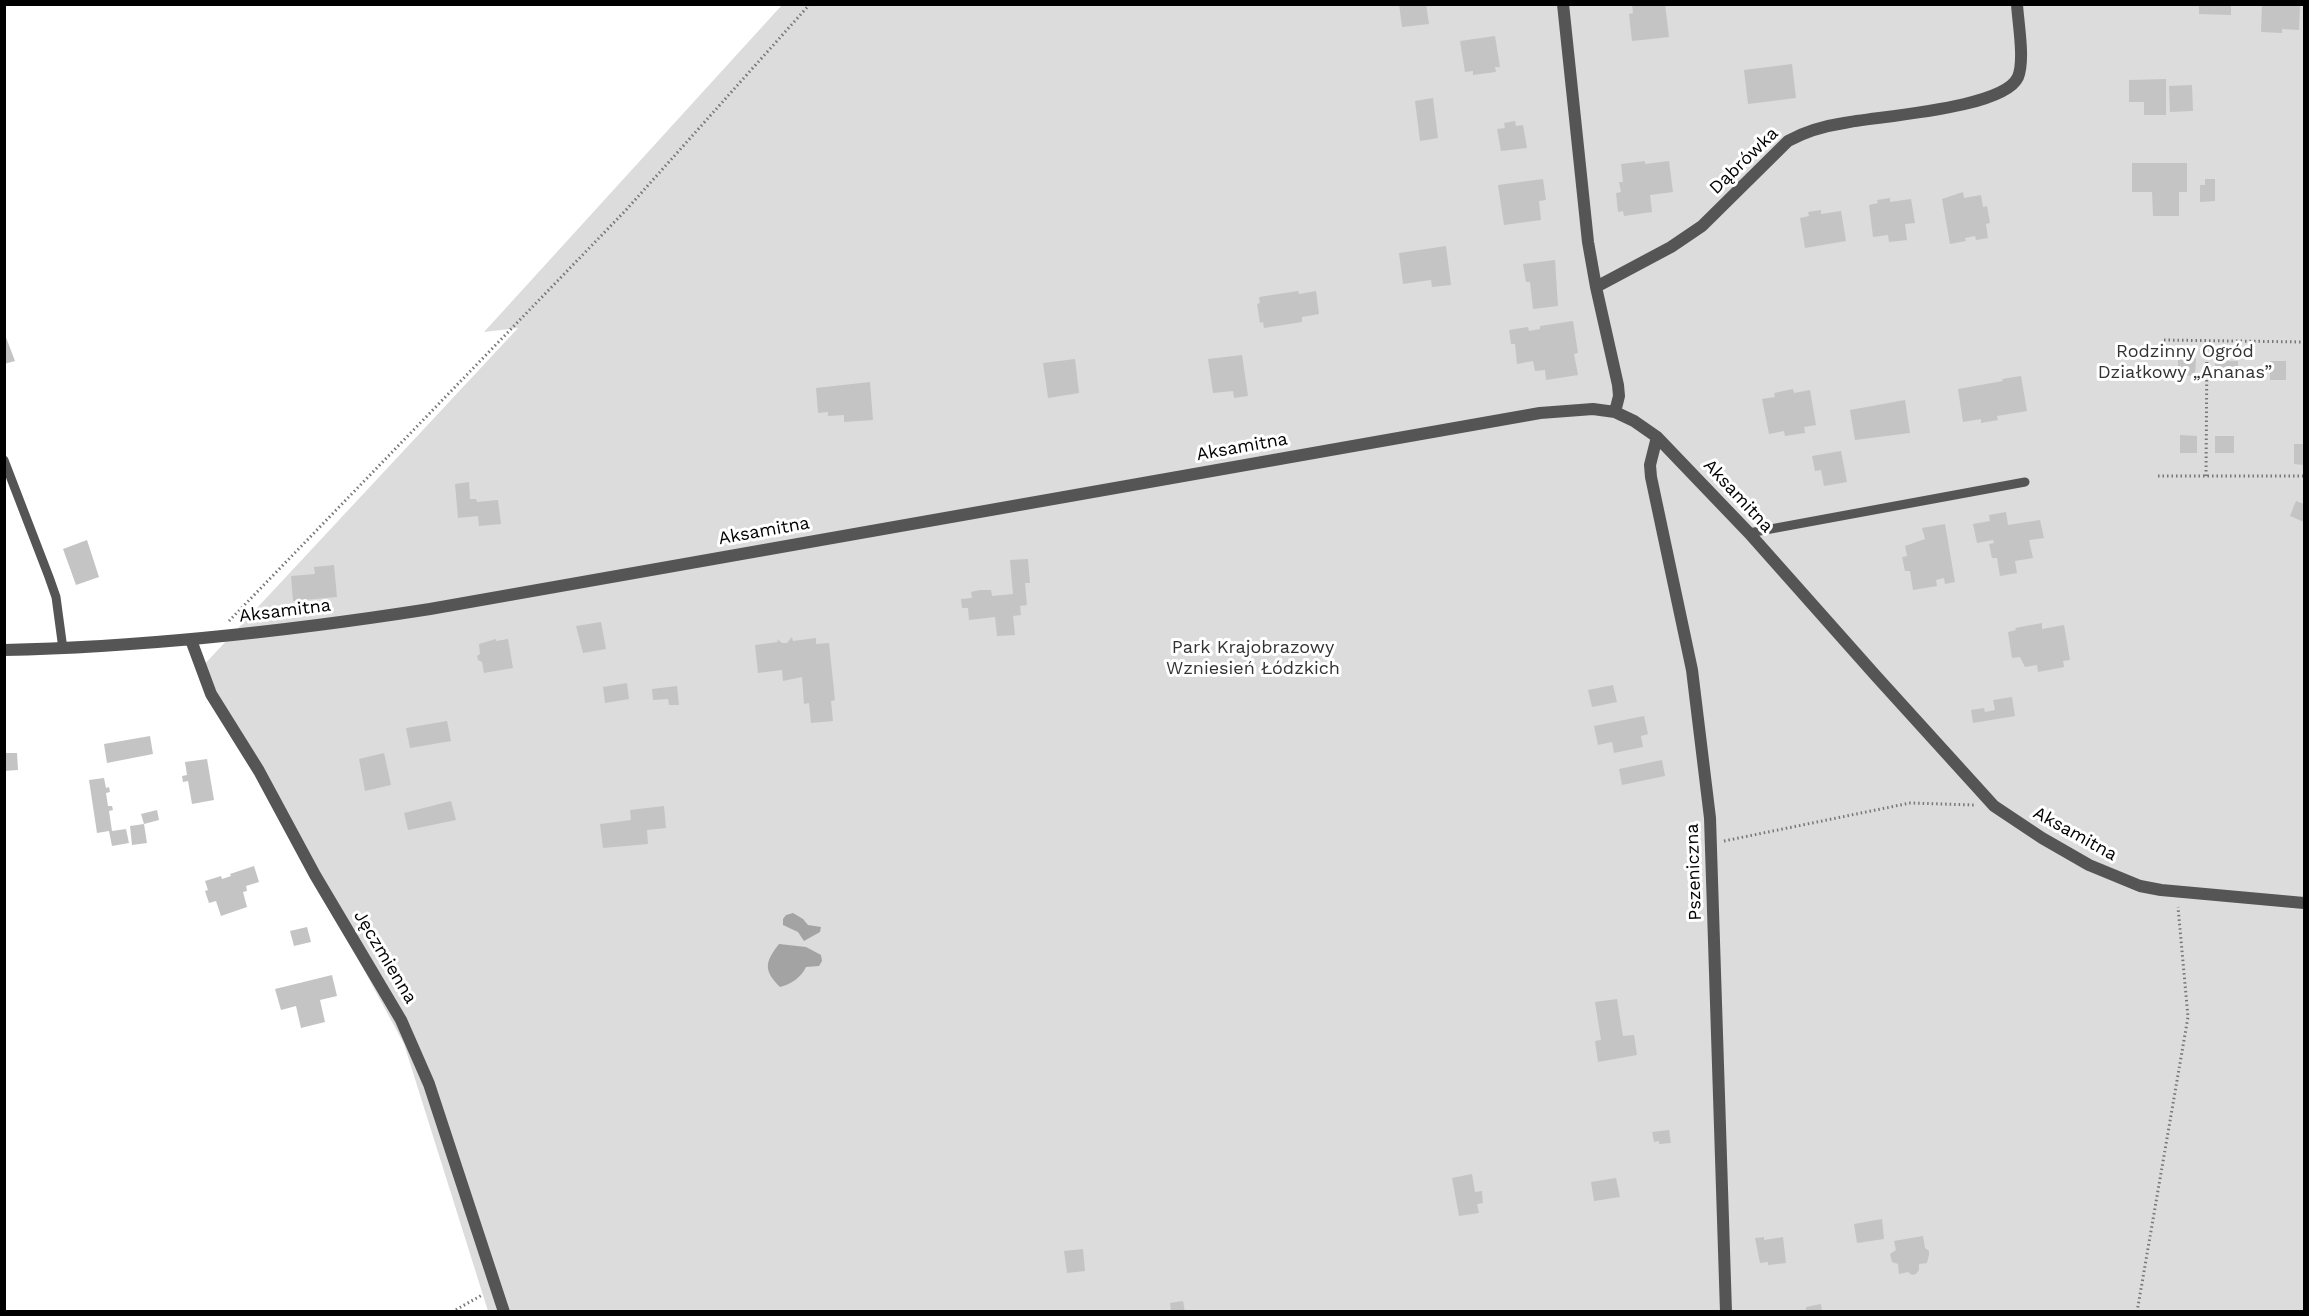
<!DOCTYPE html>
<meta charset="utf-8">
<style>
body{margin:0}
#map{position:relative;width:2309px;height:1316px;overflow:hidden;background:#fff;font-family:"Work Sans",sans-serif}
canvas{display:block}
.frame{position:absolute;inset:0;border:6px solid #000;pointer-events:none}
</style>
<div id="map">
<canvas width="2309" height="1316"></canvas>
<div class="frame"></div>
</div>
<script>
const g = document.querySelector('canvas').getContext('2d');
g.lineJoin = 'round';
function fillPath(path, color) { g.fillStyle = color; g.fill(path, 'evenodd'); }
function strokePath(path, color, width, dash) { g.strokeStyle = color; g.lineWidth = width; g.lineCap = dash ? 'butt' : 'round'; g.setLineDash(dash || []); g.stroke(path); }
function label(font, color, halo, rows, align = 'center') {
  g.font = font + ' "Work Sans",sans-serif'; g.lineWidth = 6; g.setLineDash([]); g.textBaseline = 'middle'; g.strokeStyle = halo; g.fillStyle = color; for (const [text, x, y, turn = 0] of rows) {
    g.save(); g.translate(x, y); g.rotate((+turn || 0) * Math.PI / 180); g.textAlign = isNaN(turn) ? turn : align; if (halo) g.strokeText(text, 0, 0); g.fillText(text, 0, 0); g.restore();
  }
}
const green = new Path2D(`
 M782,5H2304V1311H488L404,1044L201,668L518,328L484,332Z`);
const water = new Path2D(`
 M793,913L803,919L808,925L821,927L820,932L804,941L798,932L783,925V919L786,915Z
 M779,944L806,947L821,955L822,961L819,966L806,967C801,978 791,984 780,987C763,970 765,962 779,944Z`);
const building = new Path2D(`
 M1399,4H1426L1429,24L1402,27Z
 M1632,4H1665L1669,37L1632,41L1629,14L1633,13Z
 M2199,4H2231V15L2199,14Z
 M2262,4H2300L2299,30L2282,29V33L2261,32Z
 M1495,36L1500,67H1495L1496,72L1473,75V71L1465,72L1460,41Z
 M1792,64L1796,98L1748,104L1744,70Z
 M2166,79V115H2144V102H2129V80Z
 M2192,85L2193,111L2170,112L2169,86Z
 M1433,98L1438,138L1420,141L1415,101Z
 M1515,121L1516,126L1523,125L1527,148L1501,151L1497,129L1505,128L1504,123Z
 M1645,161V164L1669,161L1673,192L1650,195L1652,212L1624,216L1623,211L1618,212L1616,193L1621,192L1619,182H1623L1621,164Z
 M2132,163H2187V192H2179V216H2153L2152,192H2132Z
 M1543,179L1546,200L1539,201L1541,220L1504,225L1498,185Z
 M2205,179H2215V201L2200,202V185H2205Z
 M1963,192L1964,198L1981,195L1983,207L1987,206L1990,223L1986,224L1988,238L1976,240L1975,236L1965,238L1966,241L1950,244L1942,199Z
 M1890,198V202L1911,199L1915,223L1905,224L1907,240L1889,242L1888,235L1873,237L1869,205L1878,203L1877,200Z
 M1821,210V214L1841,211L1846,241L1805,248L1800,218L1809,216L1808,212Z
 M1446,246L1451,285L1432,287L1431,280L1403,284L1399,253Z
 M1555,260L1558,306L1533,309L1530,282H1526L1523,264Z
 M1298,291L1299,294L1316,291L1319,314L1302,317V322L1264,328L1263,322L1260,323L1257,304L1260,303L1259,297Z
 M1573,321L1578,353L1574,354L1578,375L1546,380L1545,370L1535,371L1533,361L1517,364L1515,344H1511L1509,330L1528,327L1529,331L1540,329V326Z
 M4,332L15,361L4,364Z
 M1242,355L1248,396L1234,398L1233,391L1213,393L1208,359Z
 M2178,358H2196L2195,376L2178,375Z
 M1075,359L1079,393L1048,398L1043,363Z
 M2215,361H2238V378H2215Z
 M2270,361H2286V380H2270Z
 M2021,376L2027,411L1997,416L1998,420L1981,423V419L1963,422L1958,389L2003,381L2002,379Z
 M870,382L873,420L844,422V415L828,416V412L818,413L816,388Z
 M1793,389L1794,393L1810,390L1816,425L1804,427L1805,433L1785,436L1784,431L1769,434L1762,399L1775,397L1774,393Z
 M1905,400L1910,433L1855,440L1850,410Z
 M2180,435L2197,436V453H2180Z
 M2215,436H2234V453H2215Z
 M2294,444H2304V465L2294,464Z
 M1841,451L1847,482L1824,486L1821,470L1815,471L1812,456Z
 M469,482L470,499H476L477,502L498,500L501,524L479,526L478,516L458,518L455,484Z
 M2296,501L2304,504V522L2290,516Z
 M2006,512L2008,525L2040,520L2044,538L2029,540L2033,558L2015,561L2017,573L2000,576L1997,558H1992L1989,544L1994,543L1993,540L1977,543L1973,524L1990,521L1989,515Z
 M1945,524L1955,582L1945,584L1944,578L1936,580L1937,586L1913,590L1910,571H1905L1902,557L1907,556L1905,546L1925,539L1922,528Z
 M87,540L99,577L76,585L63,549Z
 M1028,559L1030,583H1025L1027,605L1020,606L1021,615L1013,616L1015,635L997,636L995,617L969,620L968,608H962L961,599L972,598L971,592L980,590H991L992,596L1013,594L1010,560Z
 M334,565L337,597L293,601L291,576L315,574L314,567Z
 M601,622L606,649L583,653L576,626Z
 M2042,623V629L2064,625L2070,660L2063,661L2064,667L2038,672L2037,665L2025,667L2020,657L2012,658L2008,632L2016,630L2015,628Z
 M792,637L793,641L816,638V644L829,643L835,700L831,701L833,721L811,723L809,703L804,704L802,677L783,681L782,670L758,673L755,645L778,642L777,639L782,643H787Z
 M496,639V641L508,639L513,668L484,673L482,662L478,660L477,656L480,654L479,644Z
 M627,683L629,699L605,703L603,687Z
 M1613,685L1617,702L1592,707L1588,690Z
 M677,686L679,705H669L668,699L653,700L652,689Z
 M2012,697L2015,716L1973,723L1971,710L1984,708L1985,712L1995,710L1993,700Z
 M1644,716L1648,734L1641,736L1643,747L1614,753L1612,742L1598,745L1594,726Z
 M447,721L451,741L410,748L406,728Z
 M150,736L153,754L107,763L104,744Z
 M4,753H17L18,770L4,771Z
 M384,753L391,785L365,791L359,759Z
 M207,759L214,800L192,804L188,781L183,782L182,776L187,775L185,762Z
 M1662,760L1665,776L1622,785L1619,769Z
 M104,778L106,788L109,787L110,792L106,793L108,806H112L113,810L109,811L112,831L126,829L129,843L112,846L109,831L97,833L89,780Z
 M451,801L456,820L408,830L404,813Z
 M664,806L666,828L647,830L648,844L603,848L600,824L631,820L630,810Z
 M157,810L159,820L144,824L141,814Z
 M144,824L147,843L132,845L130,826Z
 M254,866L259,882L246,886L247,891L243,892L247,907L221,916L216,901L209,903L205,891L208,890L205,881L221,876L222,879L231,876L230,874Z
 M307,927L311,942L294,946L290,931Z
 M332,975L337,996L320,1000L325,1022L301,1028L296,1006L281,1010L275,989Z
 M1617,999L1623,1036L1634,1035L1637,1055L1598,1062L1595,1041L1601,1040L1595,1002Z
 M1669,1130L1671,1143L1659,1144V1141L1654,1142L1652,1132Z
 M1472,1174L1475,1192L1482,1191L1483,1203L1477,1204L1479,1213L1459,1216L1452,1178Z
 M1616,1178L1620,1197L1594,1201L1591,1182Z
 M1882,1219L1884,1239L1857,1243L1854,1224Z
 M1923,1236L1925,1248L1929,1251V1255L1927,1263L1919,1264V1270L1916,1274L1912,1275L1908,1272L1899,1274L1898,1264L1892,1262L1890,1254L1896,1250L1894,1241Z
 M1764,1237V1240L1783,1237L1786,1263L1768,1265V1262L1760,1263L1755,1238Z
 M1083,1249L1085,1271L1067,1273L1064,1251Z
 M1183,1301L1185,1312H1171L1170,1303Z
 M1821,1304L1822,1312H1806V1307Z`);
const path = new Path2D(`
 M2164,340L2304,342
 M2158,476H2304
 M2206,476L2207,341
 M229,621L626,210L810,4
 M1724,841L1910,803L1974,805
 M452,1312L482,1295
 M2137,1312L2188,1017L2178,907`);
const service = new Path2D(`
 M4,460L49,577L56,597L63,649
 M1749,533L2025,482`);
const minor = new Path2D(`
 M1563,4L1588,242L1596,287
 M1615,412L1619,396L1618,385L1596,287L1671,247L1702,226L1788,141C1806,131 1824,126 1844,123C1878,116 2004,109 2018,77C2025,60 2018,23 2017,4
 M1657,437L1650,465L1651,477L1692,670L1710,818L1726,1312
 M191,640L211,694L259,771L315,875L401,1020L429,1084L504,1312
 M4,650C148,647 289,631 430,609L1540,413L1593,409L1615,412L1634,421L1657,437L1749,533L1876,676L1994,806L2042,838L2089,865L2140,886L2161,890L2304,903`);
const streetNames = [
 ["Dąbrówka",1744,161,-44],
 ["Aksamitna",1242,447,-10],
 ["Aksamitna",1738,496,47],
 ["Aksamitna",764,531,-10],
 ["Aksamitna",285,611,-7],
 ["Aksamitna",2075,834,29],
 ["Pszeniczna",1694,872,-92],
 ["Jęczmienna",385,957,59]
];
const parkNames = [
 ["Rodzinny Ogród",2185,352],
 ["Działkowy „Ananas”",2185,373],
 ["Park Krajobrazowy",1253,648],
 ["Wzniesień Łódzkich",1253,669]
];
fillPath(green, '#dcdcdc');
fillPath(water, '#a3a3a3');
fillPath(building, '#c4c4c4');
strokePath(path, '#777', 3, [1.5, 3]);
strokePath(service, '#555', 9);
strokePath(minor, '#555', 12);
label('18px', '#000', '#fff', streetNames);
label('18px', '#333', '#fff', parkNames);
</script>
